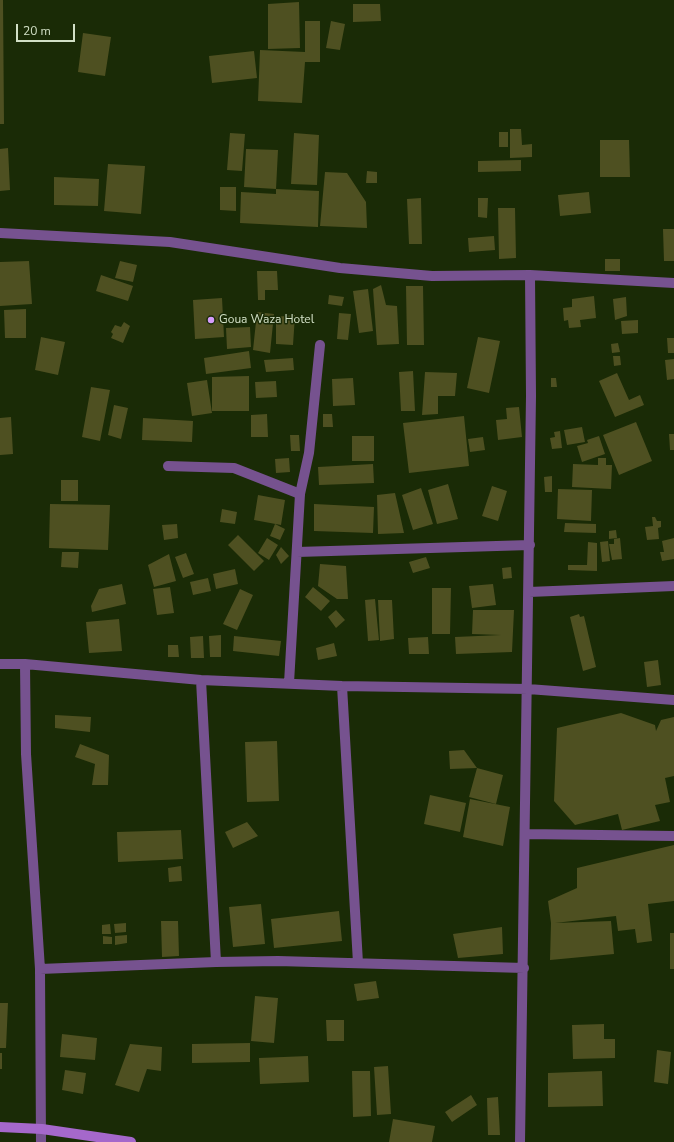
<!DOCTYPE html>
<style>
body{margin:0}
#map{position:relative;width:674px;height:1142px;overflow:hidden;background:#1a2b06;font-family:"Nunito Sans",sans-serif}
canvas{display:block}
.scale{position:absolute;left:16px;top:24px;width:59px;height:18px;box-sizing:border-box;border:2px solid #d2e0c6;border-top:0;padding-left:5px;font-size:12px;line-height:14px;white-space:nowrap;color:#d2e0c6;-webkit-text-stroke:3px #1a2b06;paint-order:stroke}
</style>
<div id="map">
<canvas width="674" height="1142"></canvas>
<div class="scale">20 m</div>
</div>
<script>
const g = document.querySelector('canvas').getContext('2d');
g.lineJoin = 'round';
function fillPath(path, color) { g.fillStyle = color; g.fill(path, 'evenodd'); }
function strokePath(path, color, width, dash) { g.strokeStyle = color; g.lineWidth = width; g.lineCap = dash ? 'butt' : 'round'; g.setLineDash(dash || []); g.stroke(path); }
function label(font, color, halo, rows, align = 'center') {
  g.font = font + ' "Nunito Sans",sans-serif'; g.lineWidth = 3; g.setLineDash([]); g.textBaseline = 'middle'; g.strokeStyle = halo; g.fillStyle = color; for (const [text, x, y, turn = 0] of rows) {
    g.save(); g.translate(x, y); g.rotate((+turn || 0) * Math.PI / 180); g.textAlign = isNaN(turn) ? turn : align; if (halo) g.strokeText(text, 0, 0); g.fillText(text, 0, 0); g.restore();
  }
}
const building = new Path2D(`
 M0,0H3L4,124H0Z
 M299,2L300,48L268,49V4Z
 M353,4H380L381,21L353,22Z
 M305,21H320V62H305L302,103L258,101L260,50L305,52Z
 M331,21L345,24L340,50L326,48Z
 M83,33L111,37L105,76L78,72Z
 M254,51L257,78L212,83L209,56Z
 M510,129H521L522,145L532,144V157L510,158Z
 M499,132H508V147H499Z
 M230,133L245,134L242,171L227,170Z
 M294,133L319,135L317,185L291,184Z
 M600,140H629L630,177H600Z
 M8,148L10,190L0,191V149Z
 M246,149L278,150L276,189L244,187Z
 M521,160V171L478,172V161Z
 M108,164L145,166L141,214L104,211Z
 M367,171L377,172V183H366Z
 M325,172L347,173L366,202L367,228L320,226Z
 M54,177L99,179L98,206L54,205Z
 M220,187H236V211L220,210Z
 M276,189L319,191L318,227L240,223L241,192L276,194Z
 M589,192L591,213L560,216L558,195Z
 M421,198L422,244H409L407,199Z
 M478,198H488L487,218L478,217Z
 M498,208H515L516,258L499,259Z
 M663,229H674V261H664Z
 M494,236L495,250L469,252L468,238Z
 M605,259H620V271H605Z
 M29,261L32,304L0,306V262Z
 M120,261L137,265L133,282L115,278Z
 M257,271H277L278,290H265V300H258Z
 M101,275L133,286L128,301L96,291Z
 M381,285L386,305L397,306L399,344L377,345L373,289Z
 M406,286H423L424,345H407Z
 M368,289L373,331L359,333L353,291Z
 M329,295L344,297L342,306L328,304Z
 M594,296L596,318L580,320L581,327L569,328L568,320L564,321L563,308L572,307V299Z
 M626,297L627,316L615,320L613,299Z
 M222,298L224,337L195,339L193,300Z
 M26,309V338H5L4,310Z
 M257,312L274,314L270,353L253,350Z
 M339,313L351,314L348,340L337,339Z
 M295,315L293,345L276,344V317Z
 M638,320V333L622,334L621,321Z
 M124,322L130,326L123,343L111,338L113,334L111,332L115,325L121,327Z
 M250,327L251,347L227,349L226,328Z
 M41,337L65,342L58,375L35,370Z
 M478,337L500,341L489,393L467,388Z
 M667,338H674V353H668Z
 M618,343L620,352L612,353L611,344Z
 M249,351L251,368L206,374L204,358Z
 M613,356H620L621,365L614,366Z
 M293,358L294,370L266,372L264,360Z
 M674,359V379L667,380L665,360Z
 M413,371L415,411H401L399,372Z
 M425,372L457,373L455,396H438V414L422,415Z
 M617,373L629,400L640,395L644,405L615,417L599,381Z
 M249,376V411H212V377Z
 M353,378L355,405L333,406L332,379Z
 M551,378H556L557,387H551Z
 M207,380L212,413L192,416L187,383Z
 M276,381L277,397L256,398L255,382Z
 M91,387L110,390L100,441L82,437Z
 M114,405L128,408L121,439L108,435Z
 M519,407L522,437L498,440L496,420L507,419L506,408Z
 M267,414L268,437H251V415Z
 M323,414H332L333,427H323Z
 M464,416L469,466L409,473L403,423Z
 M11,417L13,454L0,455V418Z
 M143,418L193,421L192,442L142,440Z
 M636,422L652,461L619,475L603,435Z
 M582,427L585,442L567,445L564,430Z
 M560,431L562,448L552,449L550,438L555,437L554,432Z
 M669,434H674V450H670Z
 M290,435H299L300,451H291Z
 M352,436H374V461H352Z
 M599,436L605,454L582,462L577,446L588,443L587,440Z
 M483,437L485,450L470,452L468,439Z
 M289,458L290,472L276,473L275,459Z
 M598,458H606V465H612L611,489L572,487L573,464L598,465Z
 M373,464L374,483L319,485L318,467Z
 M552,476V492H545L544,477Z
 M61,480H78V501H61Z
 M448,484L458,519L437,524L428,490Z
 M492,486L507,491L498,521L482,516Z
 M421,488L433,524L413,530L402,495Z
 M558,489L592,490L591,521L557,519Z
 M395,493L404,533L378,534L377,495Z
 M258,495L285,500L281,525L254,520Z
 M50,504L110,505L108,550L49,548Z
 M314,504L374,507L373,533L314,531Z
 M222,509L237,512L235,524L220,522Z
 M652,517H655L657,521H661V527L658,528L659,539L647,540L645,527L653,526Z
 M565,523L596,524V533L564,532Z
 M177,524L178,538L164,540L162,525Z
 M275,524L285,529L280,540L270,536Z
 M616,530L617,538L609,539V531Z
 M238,535L264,561L254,571L228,545Z
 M267,538L278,545L269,560L258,553Z
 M620,538L622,559L612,560L609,544H614V539Z
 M674,538V559L662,561L660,552H664L662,541Z
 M608,541L610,561L602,562L600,542Z
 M588,542L597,543V571L568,570V565H587Z
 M281,547L289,556L281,564L276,555Z
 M62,552H79L78,568L61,567Z
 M186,553L194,574L183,578L175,557Z
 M169,554L176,581L154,587L148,565Z
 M426,557L430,568L413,573L409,562Z
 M320,564L346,566L348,599H337L318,586Z
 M511,567L512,578L503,579L502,568Z
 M235,569L238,584L216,589L213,574Z
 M208,578L211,591L193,595L190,582Z
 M122,584L126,604L92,612L91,606L99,589Z
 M493,584L496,605L472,608L469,586Z
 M170,587L174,613L157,615L153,589Z
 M313,587L330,601L321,611L305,597Z
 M432,588H451L450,634H432Z
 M240,589L253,595L237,630L223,624Z
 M375,599L379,640L368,641L365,600Z
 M378,600H392L394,639L380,641Z
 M336,610L345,620L336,628L328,617Z
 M473,610H514L512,652L456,654L455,637L501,635L472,634Z
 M579,614L580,617L584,616L596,667L583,671L570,617Z
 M119,619L122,651L89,653L86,622Z
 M221,635V657H210L209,636Z
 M203,636L204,658H191L190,637Z
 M234,636L281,641L279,656L233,651Z
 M428,637L429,654H409L408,638Z
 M334,643L337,656L318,660L316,648Z
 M168,645H178L179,657H168Z
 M658,660L661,685L647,687L644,662Z
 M621,713L655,725L656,731L661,720L674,717V776L665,778L670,802L655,805L660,821L622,830L618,814L575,825L554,801L557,728Z
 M55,715L91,717L90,732L55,728Z
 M277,741L279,801L247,802L245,742Z
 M80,744L109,755L108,785H92L95,764L75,757Z
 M464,750L477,768L450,769L449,751Z
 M477,768L503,775L496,804L469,797Z
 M430,795L466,803L460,832L424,824Z
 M470,799L510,807L503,846L463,837Z
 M247,822L258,836L233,848L225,832Z
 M181,830L183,859L118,862L117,832Z
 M674,845V901L648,904L652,941L637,943L635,929L618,931L616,916L555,923L611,921L614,954L550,960L551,923L548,901L577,888V868Z
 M181,866L182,881L169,882L168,868Z
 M261,904L265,944L233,947L229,907Z
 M339,911L342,941L274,948L271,919Z
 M161,921H178L179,956L162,957Z
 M126,923V932L115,933L114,924Z
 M110,924L111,934H102V925Z
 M502,927L503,954L458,958L453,934Z
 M670,933H674V969H670Z
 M127,935V943L115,945V936Z
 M103,936L112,937V944H103Z
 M376,981L379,998L357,1001L354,984Z
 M255,996L278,998L274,1043L251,1041Z
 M0,1003H8L6,1048H0Z
 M326,1020H344V1041H327Z
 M604,1024V1039H615V1058L573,1059L572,1025Z
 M62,1034L97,1038L95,1060L60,1057Z
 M250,1043V1062L192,1063V1044Z
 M130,1044L162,1047L161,1071L147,1069L139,1092L115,1085Z
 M657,1050L671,1052L668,1084L654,1082Z
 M0,1053H2V1069H0Z
 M308,1056L309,1082L260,1084L259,1058Z
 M388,1066L391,1114L377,1115L374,1067Z
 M65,1070L86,1073L83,1094L62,1090Z
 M352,1071H370L371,1116L353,1117Z
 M602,1071L603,1106L548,1107V1073Z
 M471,1095L477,1105L452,1122L445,1112Z
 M498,1097L500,1135H488L487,1098Z
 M393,1119L435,1126L432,1142H389Z`);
const lane = new Path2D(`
 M168,466L234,468L300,494`);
const street = new Path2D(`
 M0,233L170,242L340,268L432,276L530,275L674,283
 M297,552L530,545
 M529,592L674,586
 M0,664H25L201,680L342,686L528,689L674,700
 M25,664L26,754L40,969L41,1142
 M201,680L216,962L278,961L524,968
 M289,683L300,494L309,453L320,345
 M342,686L358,963
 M526,834L674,836
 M40,969L216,962
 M520,1142L531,396L530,275`);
const secondary = new Path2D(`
 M0,1127L42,1129L131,1142`);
const markers = [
 [211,320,4,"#d59cfb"]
];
const poiNames = [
 ["Goua Waza Hotel",219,320]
];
fillPath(building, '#4e5021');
strokePath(lane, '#76528f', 10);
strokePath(street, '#76528f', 10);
strokePath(secondary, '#a568cb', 10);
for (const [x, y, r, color] of markers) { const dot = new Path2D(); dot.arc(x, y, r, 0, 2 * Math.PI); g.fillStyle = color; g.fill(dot); strokePath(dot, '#1a2b06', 1.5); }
label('12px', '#d2e0c6', '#1a2b06', poiNames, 'left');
</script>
